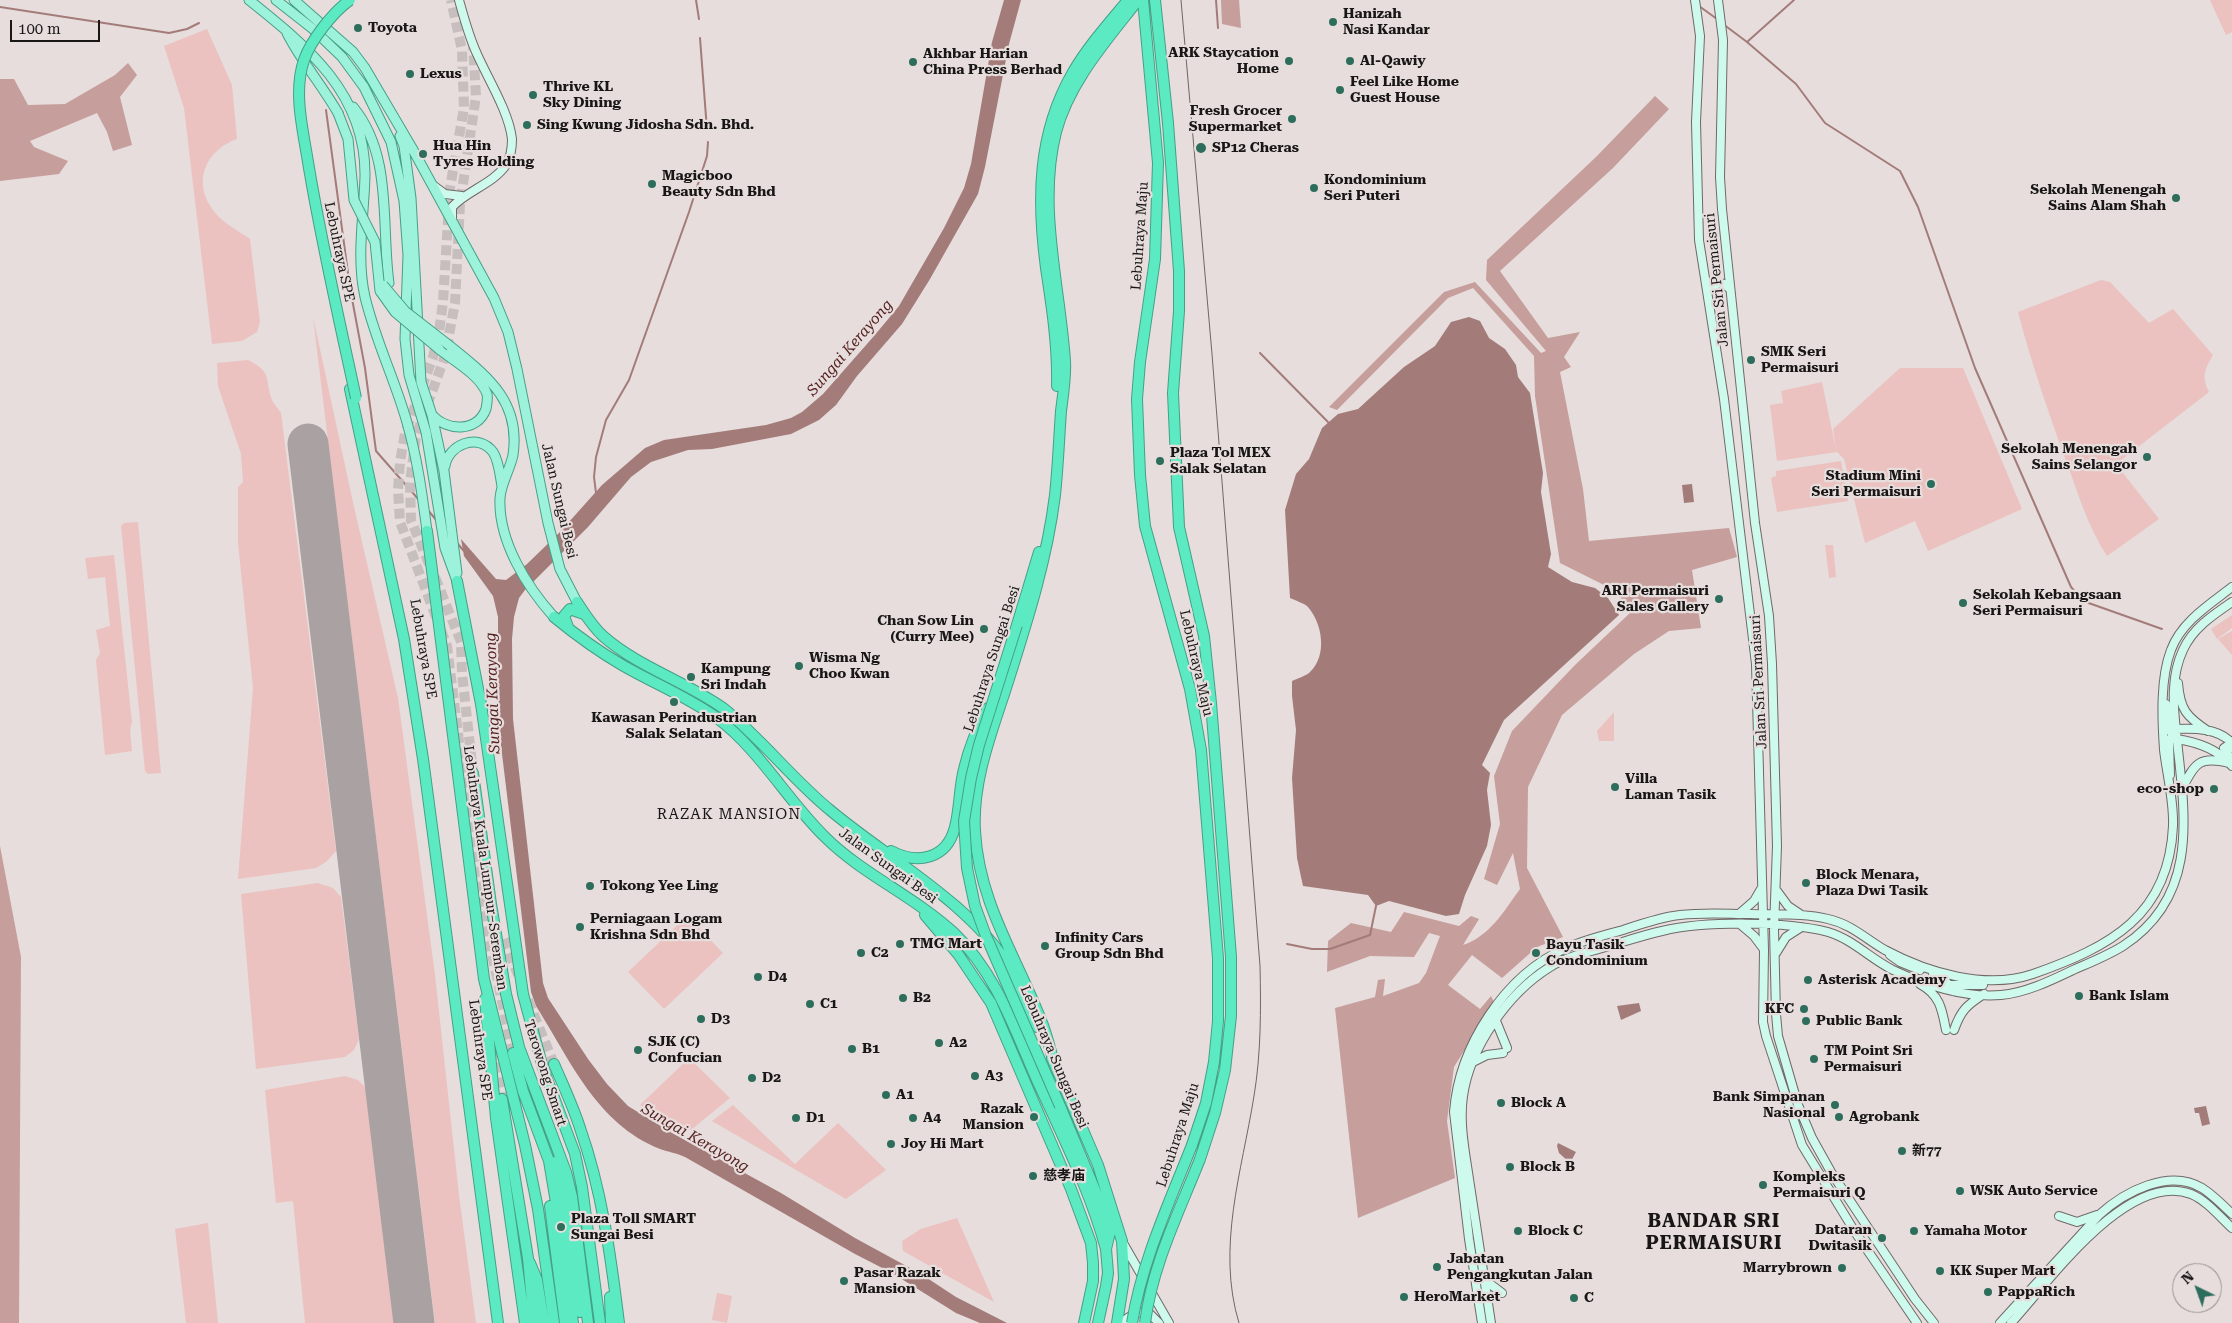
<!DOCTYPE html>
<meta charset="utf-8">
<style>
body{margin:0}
#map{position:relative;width:2232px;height:1323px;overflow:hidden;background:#e6dddc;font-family:"Roboto Serif",serif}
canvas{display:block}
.north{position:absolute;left:2172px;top:1263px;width:50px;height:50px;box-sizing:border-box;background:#e6dddc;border:1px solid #948d8d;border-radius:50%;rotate:318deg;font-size:14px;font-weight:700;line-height:20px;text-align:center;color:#191616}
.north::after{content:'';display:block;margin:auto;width:18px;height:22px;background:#2d6d5b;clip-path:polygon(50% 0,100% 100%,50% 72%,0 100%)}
.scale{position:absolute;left:10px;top:20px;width:90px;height:22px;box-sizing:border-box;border:2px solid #191616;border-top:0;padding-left:6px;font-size:15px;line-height:18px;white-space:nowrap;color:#191616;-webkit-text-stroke:4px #e6dddc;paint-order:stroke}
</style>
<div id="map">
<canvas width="2232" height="1323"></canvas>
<div class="north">N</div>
<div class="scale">100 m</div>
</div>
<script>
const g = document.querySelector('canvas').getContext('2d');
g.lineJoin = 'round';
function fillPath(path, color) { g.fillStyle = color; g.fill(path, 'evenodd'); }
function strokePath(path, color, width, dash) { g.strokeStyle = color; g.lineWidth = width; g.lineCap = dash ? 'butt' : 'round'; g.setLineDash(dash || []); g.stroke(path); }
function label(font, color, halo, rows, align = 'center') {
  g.font = font + ' "Roboto Serif","Noto Sans SC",serif'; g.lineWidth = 4.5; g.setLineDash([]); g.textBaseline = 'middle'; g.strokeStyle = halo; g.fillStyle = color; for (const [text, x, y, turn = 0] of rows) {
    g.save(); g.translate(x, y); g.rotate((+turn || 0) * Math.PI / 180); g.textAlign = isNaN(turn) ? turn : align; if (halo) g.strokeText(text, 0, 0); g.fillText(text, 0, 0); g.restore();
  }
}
const green = new Path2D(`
 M2210,0H2232V32L2226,35Z
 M207,29L232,85L237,139C208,149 192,179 211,207C219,221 237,230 250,239L260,322L257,332L242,341L212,344L184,108L164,46Z
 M2101,280L2110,282L2149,323L2173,309L2213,355C2205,369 2201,376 2209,392L2116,464L2159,519L2107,556C2088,527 2078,493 2066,461C2048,411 2031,362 2018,312Z
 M313,317L354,507L398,698L435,975L459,1195L476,1323H435Z
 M248,360C273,373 264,377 272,400C274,404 278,409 281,413L336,851L326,862L316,868L238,879L253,688L238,543V487L243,482L241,454L218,386L217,363Z
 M1900,368H1963L2022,509L1928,551L1915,521L1865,543L1844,459L1837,452L1777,461L1770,405L1783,403L1781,391L1822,382L1836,450L1833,429Z
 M1841,461L1848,501L1777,512L1771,478L1776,476V471Z
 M138,522L161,773L148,774L145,771L121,526L124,523Z
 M1825,545H1833L1836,577L1829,578Z
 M114,555L132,722L130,730L132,751L105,755L96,660L100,653L96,630L110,626L105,577L88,579L85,558Z
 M2232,615V628L2217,639L2211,629Z
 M2232,631V655L2218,639Z
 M1614,712V741H1599L1597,731Z
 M318,883L333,888L341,897L359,1039L354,1050L345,1057L256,1069L241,894Z
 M687,916L723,953L664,1009L628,972Z
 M689,1058L730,1098L691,1130L640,1105Z
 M345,1076L358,1080L367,1089L395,1323H305L293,1201L276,1203L265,1090Z
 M733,1105L795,1164L838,1123L886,1170L846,1199L712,1121Z
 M957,1218L994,1302L903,1251L902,1241L921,1229Z
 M208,1223L218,1323H186L175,1229Z
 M717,1293L732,1296L727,1323L712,1320Z`);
const forest = new Path2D(`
 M1221,0H1239L1241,28L1222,24Z
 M128,63L137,75L120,97L132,145L113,151L107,132L97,113L30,141L34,147L68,161L59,174L0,181V79H14L28,105L65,104L115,75Z
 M1655,96L1669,109L1613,168L1500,271L1548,338L1580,332L1564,357L1571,367L1560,372L1583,489L1589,541L1729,528L1737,557L1692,570L1701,628L1669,631L1634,654L1562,715L1528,787L1527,868L1563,937L1537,947L1502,978L1472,955L1448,985L1480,1009L1491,996L1494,1002L1454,1067L1447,1121L1455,1178L1358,1218L1335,1008L1375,997L1378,980L1385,979L1383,996L1419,983L1426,973L1440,936L1429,933L1414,957L1370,956L1327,972L1328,941L1351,923L1391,932L1404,912L1459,926L1471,916L1479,919L1463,945C1490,936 1504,911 1520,889L1513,853L1497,885L1484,879L1500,824L1494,776L1512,731L1575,665L1631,612L1616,591L1560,563L1535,396L1534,356L1473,288L1448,298L1337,410L1329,407L1444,292L1475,282L1541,353L1546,351L1486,280L1487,260L1597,156Z
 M0,846L21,957L19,1323H0Z`);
const water = new Path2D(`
 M1004,0H1021L1009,44L985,167L978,194L930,279L902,324L857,376L836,405L819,420L791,434L712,449L688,450L651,462L631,477L588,527L525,590L519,598L514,617L512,639L513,719L543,983L548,998L588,1059L607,1084L628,1106L672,1133L781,1193L855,1238L921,1274L956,1297L1007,1323H980L956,1313L892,1273L855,1254L685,1157C677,1153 668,1152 660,1149C597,1124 570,1060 536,1006L531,992L498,721V617L493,596L464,556L461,539L496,579L506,580L527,564L560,532L602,485L645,448L664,440L766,425L791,418L802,412L823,394L874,336L899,306L944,228L964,188L971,164L992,42Z
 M1469,317L1480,321L1489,338L1505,349L1516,365L1518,377L1530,393L1543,473L1541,492L1551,554L1548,567L1572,582L1595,588L1608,598L1619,615L1504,720L1482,765L1490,773L1487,790L1491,825L1487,846L1465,895L1459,914L1446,916L1389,901L1376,906L1368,895L1303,886L1297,858L1292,778L1296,730L1292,696V681C1298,678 1306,676 1310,672C1328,655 1322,623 1308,607C1304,603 1296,601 1290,598L1285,510L1296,474L1309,459L1322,428L1338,414L1358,409L1404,367L1435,346L1451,322Z
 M1692,484L1694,502L1684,503L1682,485Z
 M1639,1003L1641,1011L1621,1020L1617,1006Z
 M2206,1106L2210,1124L2202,1126L2199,1113H2195L2194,1108Z
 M1558,1143L1576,1152L1570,1163L1559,1153L1557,1146Z`);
const stream = new Path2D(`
 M696,0L699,19
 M1216,0L1218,28
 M1699,6L1717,19
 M0,7L169,33L187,29L199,23
 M1723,24L1747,42L1796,84L1825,123L1900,171L1918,207L1975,368L2071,587L2083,601L2162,629
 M700,38L707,130
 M1747,42L1794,0
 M326,110L350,288L365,368L376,451L419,500
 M1260,353L1328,422
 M596,493L594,477L596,457L606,420L629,380L689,212L707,156L708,142
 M427,509L437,521
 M457,543L464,551
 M1287,944L1312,949H1330L1370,935L1376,906`);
const runway = new Path2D(`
 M308,444L414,1323`);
const highwayTunnel = new Path2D(`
 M429,564L411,520L410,483L416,436L445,356L455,303L460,204L476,96L473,45
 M435,577L461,642L462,673L473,773
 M436,617L400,522L398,490L400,462L405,433L433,357L439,332L443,302L450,188L464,108L462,50L451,0
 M441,630L447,646L465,789L487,931L513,1053
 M504,939L518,975
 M528,1000L554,1064
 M494,1048L502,1099`);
const secondary = new Path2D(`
 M1695,0L1700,36L1696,122L1699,240L1724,399L1756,664L1764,950L1763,1022L1766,1036L1802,1145L1855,1232L1917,1323
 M1718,0L1723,40L1720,177L1722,209L1755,523L1769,616L1772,664L1777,846L1774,929L1776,1014L1778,1036L1798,1105L1812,1138L1831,1172L1915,1299L1934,1323
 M434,186L445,194L462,196
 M452,221V207C468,190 493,184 506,165C511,157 512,148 512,139C509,112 488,79 477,54C469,37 464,18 459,0
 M1708,292L1718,283L1724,284L1730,289
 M2178,683C2180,710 2187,717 2208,731
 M2166,704L2168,727L2173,736
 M2175,729C2194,728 2218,728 2232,743
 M2176,739C2197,742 2219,750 2232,766
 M2231,759L2224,748L2227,746L2232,748
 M2170,775L2169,742L2175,729
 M2182,789C2195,762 2200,756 2229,763
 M1777,891L1788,906L1800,914
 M1739,914L1754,901L1761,889
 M1741,925L1754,936L1763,948
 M1776,953L1786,937L1800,928
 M1890,955L1900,962L1920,970
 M1933,974L1945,980L1953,991
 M1920,984C1940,995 1942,1009 1946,1030
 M1947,985H1983
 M1496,1021L1507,1048
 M1954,1030C1961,1010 1967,1005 1984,994
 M1471,1063L1487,1055L1503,1053
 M2059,1216L2077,1222L2097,1215
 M1123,1243L1169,1323
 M1486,1281L1502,1293
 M1122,1323C1130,1315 1138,1311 1148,1312L1159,1323
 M1482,1323L1469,1239L1454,1112C1459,1046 1505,975 1566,948C1584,940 1604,935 1623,930C1641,924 1661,917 1680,915C1704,912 1728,914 1751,914C1777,915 1803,913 1828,919C1851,924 1866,939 1885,950C1928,973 1986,990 2033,974C2110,947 2169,916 2173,826C2174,801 2167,775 2164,750C2162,720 2160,678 2171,650C2181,622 2210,604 2232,587
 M1491,1323C1484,1275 1476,1227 1469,1179C1465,1152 1459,1123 1463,1096C1470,1047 1508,993 1550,967C1568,956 1589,952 1609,946C1626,941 1644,935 1662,931C1704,921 1786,921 1828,932C1852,939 1871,959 1893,970C1925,985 1965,998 2001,995C2025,993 2050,981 2073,970C2089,963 2107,956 2123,946C2202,895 2184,810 2176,731C2173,703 2171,676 2183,650C2193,628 2213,615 2232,602
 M2000,1323L2099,1215C2124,1192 2169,1168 2202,1188C2213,1195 2223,1205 2232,1214
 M2011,1323C2048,1283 2127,1170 2191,1194C2206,1200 2220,1217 2232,1228`);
const primary = new Path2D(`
 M249,0C308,47 366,94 365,176C364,216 356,257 365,297C375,339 394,378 406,419C417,456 422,493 427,531
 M276,0L313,29L342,57L364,87L391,142L404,201L408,255L405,339L409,375L426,432L445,548L457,581
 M294,0L353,52L365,68L412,148L494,298L508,332L517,369L548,523L560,569L577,602
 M287,33C301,61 322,85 338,113
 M353,107C393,155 381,225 389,283
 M400,136L404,146L411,198L421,382L432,415L444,471L457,573
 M450,346C487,376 521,401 513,455C510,470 501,483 500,498C498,541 527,587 554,617
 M432,415C447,431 477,433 486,409C487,404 488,398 487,394C480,375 454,361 439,349
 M445,466C448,445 478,432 493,452C499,461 500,476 502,486`);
const highway = new Path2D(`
 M1143,0L1158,163L1155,259L1140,362L1137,399L1140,475L1145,526L1190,689L1201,750L1218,958V1021L1214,1062L1206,1103L1192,1145
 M1155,0L1168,123L1179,271V311L1173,393L1179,527L1204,636L1211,703L1231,957V1016L1225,1070L1215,1113L1200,1159
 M1057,386C1058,347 1052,307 1046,268C1037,200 1037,134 1073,72C1088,46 1109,23 1128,0
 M350,389L404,639L423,759L498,1323
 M427,531L484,979L525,1145L538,1209L554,1323
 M457,581L481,704L523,994L543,1068L575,1154L582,1187L600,1323
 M577,602C585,614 592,626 603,636C638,667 685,681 723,708C762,739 792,779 830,810C887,858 971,903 1010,968C1020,987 1028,1008 1037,1027
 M554,617C576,635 598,651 622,665C653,683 688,697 717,718C760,750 787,800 825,837C862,874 914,896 954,933C996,973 1014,1028 1037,1080C1062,1135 1090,1190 1106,1249
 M1017,625L1039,552
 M568,627L564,616L570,609L584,614
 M473,773L491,904L506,994L519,1047L566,1172L572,1197L588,1323
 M891,851C918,865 947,859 955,827C960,808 959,788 964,769C969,748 977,728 988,708
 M925,915L958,954L991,1003L1071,1189L1091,1243L1093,1263V1281L1084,1323
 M485,999L496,1118L525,1323
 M513,1053L523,1091L549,1161L562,1238L573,1323
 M1052,1058L1098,1165L1122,1241L1124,1279L1117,1323
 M1054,1063C1050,1049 1047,1034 1041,1020C1016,956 979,903 975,831C972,781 992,732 1007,685C1027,622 1047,560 1055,495C1058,467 1059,439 1061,411C1063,395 1066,377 1065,361C1060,286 1037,207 1056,132C1069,82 1107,40 1138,0
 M554,1064C563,1085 573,1106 580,1128C602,1190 611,1258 619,1323
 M502,1099L528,1258L534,1323
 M1060,1106L1097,1195L1110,1232L1106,1249L1108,1273L1106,1286L1098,1323
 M557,1161L580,1312
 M550,1206L565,1323
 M530,1263L537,1280L544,1323
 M610,1297L611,1323`);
const tram = new Path2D(`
 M1181,0L1212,354L1260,966C1261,1010 1261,1054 1254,1096C1242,1171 1216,1248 1239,1323`);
const primaryBridge = new Path2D(`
 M338,113L348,139L354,200L375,242L380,291L395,312L439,349
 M383,285L405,311L450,346`);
const highwayBridge = new Path2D(`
 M350,0C333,12 311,40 304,60C293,92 303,130 308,162C321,241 339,319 356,398
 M1017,625L979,745L971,778L964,821L967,868L975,906L986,936L1060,1106
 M1132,1323C1142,1261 1169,1203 1192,1145
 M1145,1323C1152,1266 1179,1212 1200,1159`);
const markers = [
 [1333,22,5,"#2d6d5b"],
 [358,28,5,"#2d6d5b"],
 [1289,61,5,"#2d6d5b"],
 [1350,61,5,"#2d6d5b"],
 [913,62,5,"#2d6d5b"],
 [410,74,5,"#2d6d5b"],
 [1340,90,5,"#2d6d5b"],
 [533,95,5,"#2d6d5b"],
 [1292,119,5,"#2d6d5b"],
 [527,125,5,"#2d6d5b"],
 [1201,148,6,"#2d6d5b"],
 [423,154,5,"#2d6d5b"],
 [652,184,5,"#2d6d5b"],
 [1314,188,5,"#2d6d5b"],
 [2176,198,5,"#2d6d5b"],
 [1751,360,5,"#2d6d5b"],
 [2147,457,5,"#2d6d5b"],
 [1160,461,5,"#2d6d5b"],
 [1931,484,5,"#2d6d5b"],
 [1719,599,5,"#2d6d5b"],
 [1963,603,5,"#2d6d5b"],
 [984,629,5,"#2d6d5b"],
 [799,666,5,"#2d6d5b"],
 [691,677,5,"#2d6d5b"],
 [674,702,5,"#2d6d5b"],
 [1615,787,5,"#2d6d5b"],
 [2214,789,5,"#2d6d5b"],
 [1806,883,5,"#2d6d5b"],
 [590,886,5,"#2d6d5b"],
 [580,927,5,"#2d6d5b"],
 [900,944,5,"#2d6d5b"],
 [1045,946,5,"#2d6d5b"],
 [861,953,5,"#2d6d5b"],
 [1536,953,5,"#2d6d5b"],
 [758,977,5,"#2d6d5b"],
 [1808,980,5,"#2d6d5b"],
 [2079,996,5,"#2d6d5b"],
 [903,998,5,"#2d6d5b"],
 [810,1004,5,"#2d6d5b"],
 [1804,1009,5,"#2d6d5b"],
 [701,1019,5,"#2d6d5b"],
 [1806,1021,5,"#2d6d5b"],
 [939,1043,5,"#2d6d5b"],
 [852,1049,5,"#2d6d5b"],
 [638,1050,5,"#2d6d5b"],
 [1814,1059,5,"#2d6d5b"],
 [975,1076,5,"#2d6d5b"],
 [752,1078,5,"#2d6d5b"],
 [886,1095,5,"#2d6d5b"],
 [1501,1103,5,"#2d6d5b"],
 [1835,1105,5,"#2d6d5b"],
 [1034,1117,5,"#2d6d5b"],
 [1839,1117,5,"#2d6d5b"],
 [796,1118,5,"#2d6d5b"],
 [913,1118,5,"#2d6d5b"],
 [891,1144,5,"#2d6d5b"],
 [1902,1151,5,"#2d6d5b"],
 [1510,1167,5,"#2d6d5b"],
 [1033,1176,5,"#2d6d5b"],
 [1763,1185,5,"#2d6d5b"],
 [1960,1191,5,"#2d6d5b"],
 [561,1227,5,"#2d6d5b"],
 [1518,1231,5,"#2d6d5b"],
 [1914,1231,5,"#2d6d5b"],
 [1882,1238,5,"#2d6d5b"],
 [1437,1267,5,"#2d6d5b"],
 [1842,1268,5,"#2d6d5b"],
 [1940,1271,5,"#2d6d5b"],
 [844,1281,5,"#2d6d5b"],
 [1988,1292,5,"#2d6d5b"],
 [1404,1297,5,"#2d6d5b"],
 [1574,1298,5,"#2d6d5b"]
];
const poiNames = [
 ["Hanizah",1343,14],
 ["Nasi Kandar",1343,30],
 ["Toyota",368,28],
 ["ARK Staycation",1279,53,"right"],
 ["Home",1279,69,"right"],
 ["Akhbar Harian",923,54],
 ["China Press Berhad",923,70],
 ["Al-Qawiy",1360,61],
 ["Lexus",420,74],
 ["Feel Like Home",1350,82],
 ["Guest House",1350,98],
 ["Thrive KL",543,87],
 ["Sky Dining",543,103],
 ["Fresh Grocer",1282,111,"right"],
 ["Supermarket",1282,127,"right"],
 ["Sing Kwung Jidosha Sdn. Bhd.",537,125],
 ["Hua Hin",433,146],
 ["Tyres Holding",433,162],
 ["SP12 Cheras",1212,148],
 ["Magicboo",662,176],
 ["Beauty Sdn Bhd",662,192],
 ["Kondominium",1324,180],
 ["Seri Puteri",1324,196],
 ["Sekolah Menengah",2166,190,"right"],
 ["Sains Alam Shah",2166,206,"right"],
 ["SMK Seri",1761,352],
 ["Permaisuri",1761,368],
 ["Sekolah Menengah",2137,449,"right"],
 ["Sains Selangor",2137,465,"right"],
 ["Plaza Tol MEX",1170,453],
 ["Salak Selatan",1170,469],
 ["Stadium Mini",1921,476,"right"],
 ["Seri Permaisuri",1921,492,"right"],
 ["ARI Permaisuri",1709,591,"right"],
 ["Sales Gallery",1709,607,"right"],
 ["Sekolah Kebangsaan",1973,595],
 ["Seri Permaisuri",1973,611],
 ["Chan Sow Lin",974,621,"right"],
 ["(Curry Mee)",974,637,"right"],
 ["Wisma Ng",809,658],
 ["Choo Kwan",809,674],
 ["Kampung",701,669],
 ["Sri Indah",701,685],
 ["Kawasan Perindustrian",674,718,"center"],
 ["Salak Selatan",674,734,"center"],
 ["Villa",1625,779],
 ["Laman Tasik",1625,795],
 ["eco-shop",2204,789,"right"],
 ["Block Menara,",1816,875],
 ["Plaza Dwi Tasik",1816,891],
 ["Tokong Yee Ling",600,886],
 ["Perniagaan Logam",590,919],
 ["Krishna Sdn Bhd",590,935],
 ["Infinity Cars",1055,938],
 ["Group Sdn Bhd",1055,954],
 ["TMG Mart",910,944],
 ["Bayu Tasik",1546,945],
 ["Condominium",1546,961],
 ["C2",871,953],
 ["D4",768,977],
 ["Asterisk Academy",1818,980],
 ["Bank Islam",2089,996],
 ["B2",913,998],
 ["C1",820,1004],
 ["KFC",1794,1009,"right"],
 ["D3",711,1019],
 ["Public Bank",1816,1021],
 ["SJK (C)",648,1042],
 ["Confucian",648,1058],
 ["A2",949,1043],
 ["B1",862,1049],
 ["TM Point Sri",1824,1051],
 ["Permaisuri",1824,1067],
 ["A3",985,1076],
 ["D2",762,1078],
 ["A1",896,1095],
 ["Bank Simpanan",1825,1097,"right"],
 ["Nasional",1825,1113,"right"],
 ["Block A",1511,1103],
 ["Razak",1024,1109,"right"],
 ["Mansion",1024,1125,"right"],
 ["Agrobank",1849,1117],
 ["D1",806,1118],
 ["A4",923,1118],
 ["Joy Hi Mart",901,1144],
 ["新77",1912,1151],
 ["Block B",1520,1167],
 ["慈孝庙",1043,1176],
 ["Kompleks",1773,1177],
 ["Permaisuri Q",1773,1193],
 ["WSK Auto Service",1970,1191],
 ["Plaza Toll SMART",571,1219],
 ["Sungai Besi",571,1235],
 ["Dataran",1872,1230,"right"],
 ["Dwitasik",1872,1246,"right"],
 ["Block C",1528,1231],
 ["Yamaha Motor",1924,1231],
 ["Jabatan",1447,1259],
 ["Pengangkutan Jalan",1447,1275],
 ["Marrybrown",1832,1268,"right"],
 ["KK Super Mart",1950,1271],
 ["Pasar Razak",854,1273],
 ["Mansion",854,1289],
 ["PappaRich",1998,1292],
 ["HeroMarket",1414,1297],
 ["C",1584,1298]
];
const streetNames = [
 ["Lebuhraya Maju",1140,236,-86],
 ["Lebuhraya SPE",339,252,78],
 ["Jalan Sri Permaisuri",1717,280,-96],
 ["Jalan Sungai Besi",559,501,77],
 ["Lebuhraya SPE",423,649,80],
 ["Lebuhraya Sungai Besi",992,659,-72],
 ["Lebuhraya Maju",1196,663,77],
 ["Jalan Sri Permaisuri",1759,682,-93],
 ["Jalan Sungai Besi",888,866,36],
 ["Lebuhraya Kuala Lumpur–Seremban",485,868,82],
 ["Lebuhraya SPE",480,1050,82],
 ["Lebuhraya Sungai Besi",1054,1057,67],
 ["Terowong Smart",545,1073,72],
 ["Lebuhraya Maju",1178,1135,-72]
];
const waterNames = [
 ["Sungai Kerayong",850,348,-49],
 ["Sungai Kerayong",493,693,-92],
 ["Sungai Kerayong",695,1138,30]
];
const neighbourhoodNames = [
 ["RAZAK MANSION",729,815]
];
const districtNames = [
 ["BANDAR SRI",1714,1221],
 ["PERMAISURI",1714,1243]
];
fillPath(green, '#ebc2bf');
fillPath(forest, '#c69e9b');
fillPath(water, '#a37c7a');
strokePath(stream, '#a37c7a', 2);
strokePath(runway, '#aaa2a2', 41);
strokePath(highwayTunnel, '#c7bfbe', 10, [10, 5]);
strokePath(secondary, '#716968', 10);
strokePath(primary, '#45a086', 11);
strokePath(highway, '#45a086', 12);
strokePath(secondary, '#cef9ed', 8);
strokePath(primary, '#9df2db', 9);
strokePath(highway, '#5ceac3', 10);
strokePath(tram, '#6d6767', 1);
strokePath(primaryBridge, '#45a086', 11, []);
strokePath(highwayBridge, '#45a086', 12, []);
strokePath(primaryBridge, '#9df2db', 9);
strokePath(highwayBridge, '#5ceac3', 10);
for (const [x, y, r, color] of markers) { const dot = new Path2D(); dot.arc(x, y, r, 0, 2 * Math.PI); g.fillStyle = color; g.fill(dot); strokePath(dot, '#e6dddc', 2); }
label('bold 14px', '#191616', '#e6dddc', poiNames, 'left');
label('14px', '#191616', '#e6dddc', streetNames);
label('italic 15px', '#552120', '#e6dddc', waterNames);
g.letterSpacing = '1px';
label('15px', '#191616', '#e6dddc', neighbourhoodNames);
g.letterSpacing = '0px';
g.letterSpacing = '1px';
label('bold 19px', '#191616', '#e6dddc', districtNames);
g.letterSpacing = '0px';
</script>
